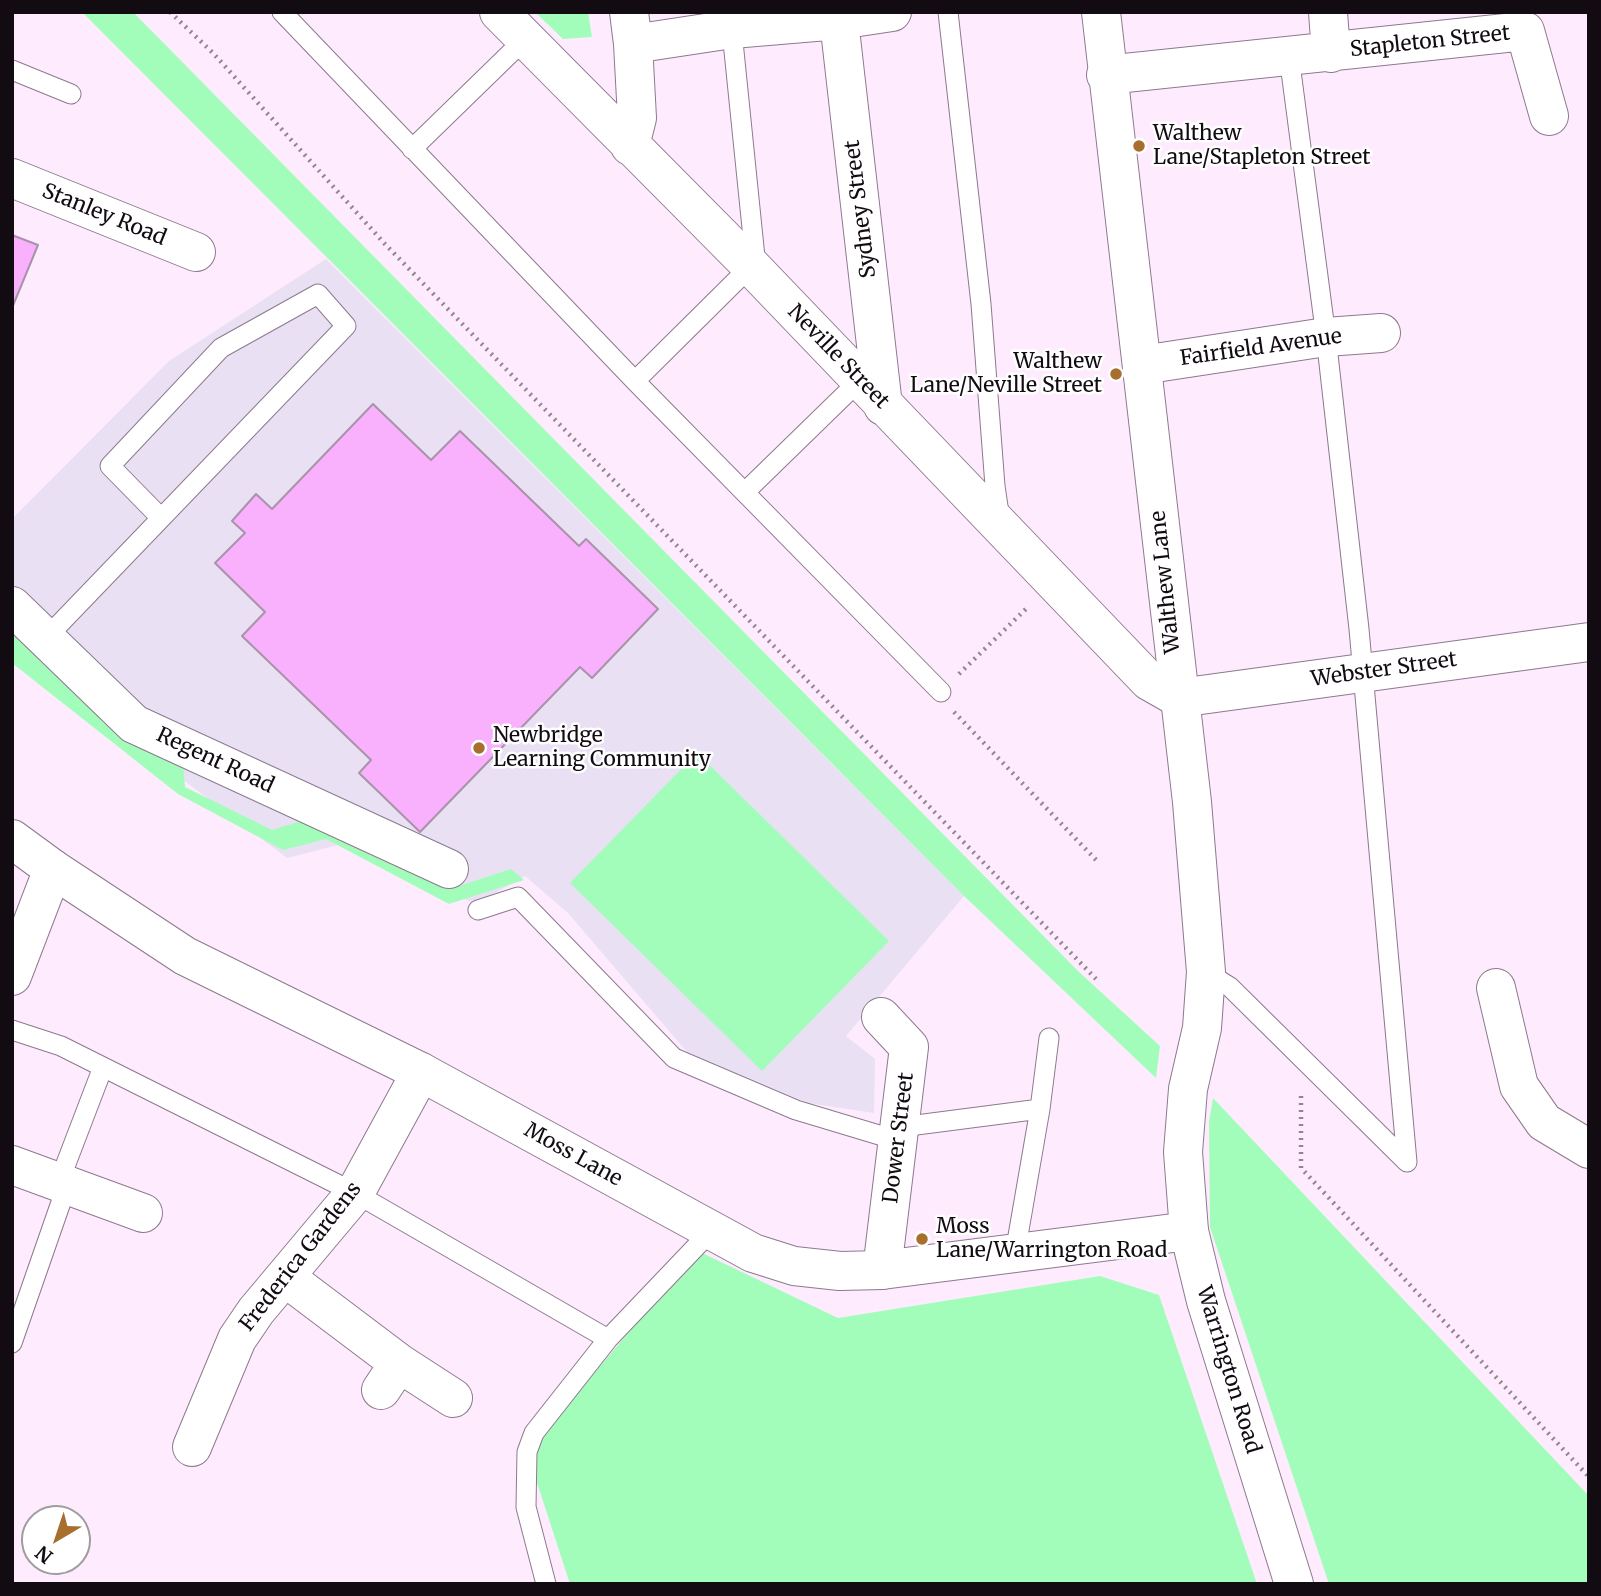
<!DOCTYPE html>
<style>
body{margin:0}
#map{position:relative;width:1601px;height:1596px;overflow:hidden;background:#feecfe;font-family:Merriweather,serif}
canvas{display:block}
.frame{position:absolute;inset:0;border:14px solid #120b12;pointer-events:none}
.north{position:absolute;left:21px;top:1505px;width:70px;height:70px;box-sizing:border-box;background:#fff;border:2px solid #a09da0;border-radius:50%;rotate:219deg;font-size:19px;font-weight:700;line-height:28px;text-align:center;color:#120b12}
.north::after{content:'';display:block;margin:auto;width:24px;height:32px;background:#a86e2d;clip-path:polygon(50% 0,100% 100%,50% 72%,0 100%)}
</style>
<div id="map">
<canvas width="1601" height="1596"></canvas>
<div class="frame"></div>
<div class="north">N</div>
</div>
<script>
const g = document.querySelector('canvas').getContext('2d');
g.lineJoin = 'round';
function fillPath(path, color) { g.fillStyle = color; g.fill(path, 'evenodd'); }
function strokePath(path, color, width, dash) { g.strokeStyle = color; g.lineWidth = width; g.lineCap = dash ? 'butt' : 'round'; g.setLineDash(dash || []); g.stroke(path); }
function label(font, color, halo, rows, align = 'center') {
  g.font = font + ' Merriweather,serif'; g.lineWidth = 5; g.setLineDash([]); g.textBaseline = 'middle'; g.strokeStyle = halo; g.fillStyle = color; for (const [text, x, y, turn = 0] of rows) {
    g.save(); g.translate(x, y); g.rotate((+turn || 0) * Math.PI / 180); g.textAlign = isNaN(turn) ? turn : align; if (halo) g.strokeText(text, 0, 0); g.fillText(text, 0, 0); g.restore();
  }
}
const education = new Path2D(`
 M326,259L964,896L846,1036L875,1059L874,1113L808,1103L687,1052L568,913L525,876L476,904L338,845L287,858L12,651V519L169,361Z`);
const green = new Path2D(`
 M82,12H133L1078,971L1160,1046L1156,1078L964,896Z
 M535,12H588L592,37L563,39Z
 M12,628L183,766L185,787L272,830L317,816L453,888L511,869L524,880L449,904L326,839L283,850L178,794L12,663Z
 M697,753L889,941L762,1071L570,883Z
 M1213,1098L1589,1496V1584H1329L1210,1227L1209,1122Z
 M698,1251L838,1318L1100,1276L1159,1295L1257,1584H570L527,1452Z`);
const building = new Path2D(`
 M12,235L38,245L12,308Z
 M373,404L431,460L460,431L579,546L586,539L658,609L592,678L580,667L420,832L359,773L371,760L242,636L265,612L215,563L245,533L232,521L256,494L272,509Z`);
const path = new Path2D(`
 M170,12L213,53L384,243L1098,981
 M959,674L1028,607
 M954,712L1099,863
 M1301,1096V1168L1589,1477`);
const service = new Path2D(`
 M282,12L635,381L941,692
 M948,12L981,304L995,486L1000,520
 M731,22L756,267
 M12,70L71,94
 M412,149L525,39
 M635,381L751,266
 M745,492L859,381
 M45,639L346,326L318,294L221,348L110,466L161,518
 M478,910L518,897L674,1058L796,1110L899,1141
 M1206,972L1230,987L1407,1162L1359,629L1326,337L1289,56
 M12,1030L61,1046L355,1193L608,1339L711,1231
 M1040,1109L1049,1038
 M901,1127L1040,1109L1015,1253
 M59,1182L103,1067
 M12,1343L67,1185
 M546,1584L526,1507L527,1452L534,1433L608,1339`);
const minor = new Path2D(`
 M499,12L751,266L1149,681L1179,698L1589,642
 M629,12L633,44L637,118L630,146
 M838,12L883,406
 M1328,12L1331,53
 M633,44L732,29L839,20L892,12
 M1106,75L1525,31L1549,116
 M12,178L196,252
 M1142,365L1326,337L1381,333
 M12,606L134,724L449,869
 M12,976L53,869
 M1496,988L1519,1086L1544,1122L1589,1149
 M881,1017L909,1047L882,1270
 M12,1165L143,1213
 M285,1277L399,1363
 M381,1390L399,1363L453,1398
 M192,1447L237,1339L256,1311L355,1193L421,1072`);
const tertiary = new Path2D(`
 M12,839L53,869L185,956L421,1072L753,1253L794,1266L840,1271L882,1270L1189,1231`);
const primary = new Path2D(`
 M1101,12L1192,802L1206,972L1202,1028L1188,1089L1183,1152L1189,1231L1206,1301L1294,1584`);
const markers = [
 [1139,146,7,"#a86e2d"],
 [1116,374,7,"#a86e2d"],
 [479,748,7,"#a86e2d"],
 [922,1239,7,"#a86e2d"]
];
const streetNames = [
 ["Stapleton Street",1430,42,-6],
 ["Sydney Street",861,209,-97],
 ["Stanley Road",104,215,22],
 ["Fairfield Avenue",1261,348,-8],
 ["Neville Street",838,357,46],
 ["Walthew Lane",1166,582,-96],
 ["Webster Street",1384,670,-8],
 ["Regent Road",215,761,25],
 ["Dower Street",899,1138,-83],
 ["Moss Lane",573,1155,29],
 ["Frederica Gardens",301,1257,-52],
 ["Warrington Road",1228,1370,73]
];
const poiNames = [
 ["Walthew",1153,134],
 ["Lane/Stapleton Street",1153,158],
 ["Walthew",1102,362,"right"],
 ["Lane/Neville Street",1102,386,"right"],
 ["Newbridge",493,736],
 ["Learning Community",493,760],
 ["Moss",936,1227],
 ["Lane/Warrington Road",936,1251]
];
fillPath(education, '#e9e0f4');
fillPath(green, '#a3fdba');
fillPath(building, '#f9b0fd');
strokePath(building, '#a893a9', 2);
strokePath(service, '#8d798e', 21);
strokePath(minor, '#8d798e', 40);
strokePath(tertiary, '#8d798e', 40);
strokePath(primary, '#8d798e', 40);
strokePath(path, '#928592', 4.5, [2, 5]);
strokePath(service, '#fff', 19);
strokePath(minor, '#fff', 38);
strokePath(tertiary, '#fff', 38);
strokePath(primary, '#fff', 38);
for (const [x, y, r, color] of markers) { const dot = new Path2D(); dot.arc(x, y, r, 0, 2 * Math.PI); g.fillStyle = color; g.fill(dot); strokePath(dot, '#fff', 2.5); }
label('21px', '#120b12', '#fff', streetNames);
label('21px', '#120b12', '#fff', poiNames, 'left');
</script>
